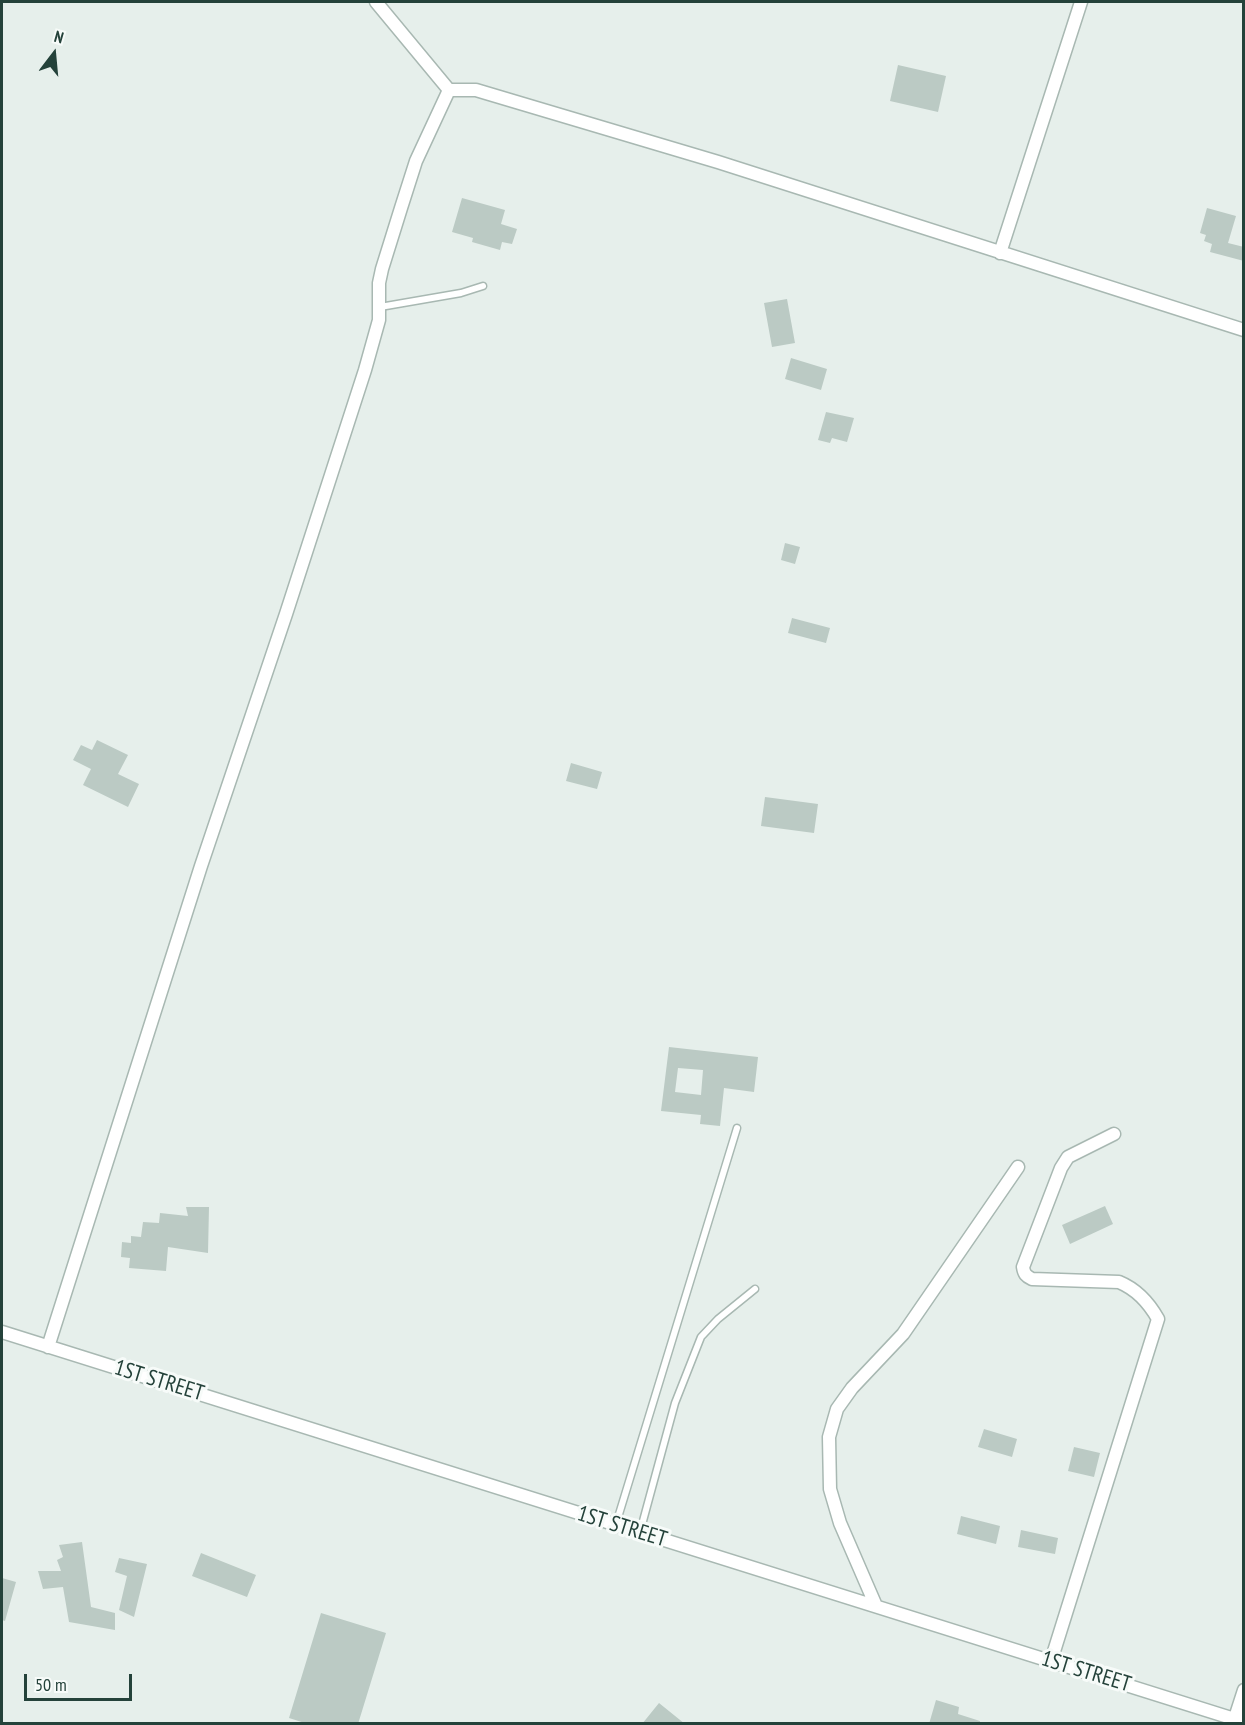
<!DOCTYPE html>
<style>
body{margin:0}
#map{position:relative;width:1245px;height:1725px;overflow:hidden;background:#e6efeb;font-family:"PT Sans Narrow",sans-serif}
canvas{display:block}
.frame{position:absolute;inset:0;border:3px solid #24423a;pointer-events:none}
.north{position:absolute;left:24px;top:24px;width:60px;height:60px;-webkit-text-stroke:4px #f7fbf9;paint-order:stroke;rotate:16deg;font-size:16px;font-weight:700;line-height:24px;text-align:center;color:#24423a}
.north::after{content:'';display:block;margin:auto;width:21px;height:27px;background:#24423a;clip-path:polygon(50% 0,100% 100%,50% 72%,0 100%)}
.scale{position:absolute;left:24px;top:1674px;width:108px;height:27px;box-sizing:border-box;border:3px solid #24423a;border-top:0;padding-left:8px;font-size:18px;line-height:21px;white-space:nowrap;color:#24423a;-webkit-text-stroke:4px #f7fbf9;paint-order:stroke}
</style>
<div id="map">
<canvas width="1245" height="1725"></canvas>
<div class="frame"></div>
<div class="north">N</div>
<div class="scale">50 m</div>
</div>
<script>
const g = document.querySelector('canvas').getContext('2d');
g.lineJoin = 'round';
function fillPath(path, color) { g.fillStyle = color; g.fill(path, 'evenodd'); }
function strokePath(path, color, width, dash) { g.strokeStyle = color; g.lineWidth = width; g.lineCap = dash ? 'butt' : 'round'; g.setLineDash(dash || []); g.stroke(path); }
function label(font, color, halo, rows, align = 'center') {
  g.font = font + ' "PT Sans Narrow",sans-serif'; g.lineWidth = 6; g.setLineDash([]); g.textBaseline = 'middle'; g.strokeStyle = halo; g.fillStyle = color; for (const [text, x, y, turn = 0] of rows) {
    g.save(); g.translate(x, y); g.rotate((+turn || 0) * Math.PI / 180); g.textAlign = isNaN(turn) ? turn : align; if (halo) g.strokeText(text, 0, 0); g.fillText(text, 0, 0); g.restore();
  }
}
const building = new Path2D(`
 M898,65L946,76L938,112L890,101Z
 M462,198L505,210L501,224L517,229L512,244L502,242L500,250L472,242L473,238L452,232Z
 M1207,208L1236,216L1228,243L1244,247V261L1210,252L1212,244L1204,241L1206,235L1200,233Z
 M787,299L795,343L772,347L764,303Z
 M791,358L827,369L821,390L785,379Z
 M826,412L854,418L847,442L832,438L830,443L818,440Z
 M785,543L800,547L795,564L781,560Z
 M792,618L830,628L826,643L788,633Z
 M97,740L128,755L118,774L139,784L128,807L83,785L91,769L73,760L81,745L92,750Z
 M571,763L602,772L597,789L566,781Z
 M765,797L818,804L814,833L761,826Z
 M669,1047L758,1057L754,1092L724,1088L720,1126L700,1124L701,1115L661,1111ZM678,1068L703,1070L701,1095L675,1092Z
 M1105,1206L1113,1224L1070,1244L1062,1225Z
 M186,1207H209L208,1253L168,1247L166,1271L129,1268L130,1258L121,1257L122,1242L131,1243V1236L141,1237L143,1222L159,1223L160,1213L188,1216Z
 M984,1429L1017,1439L1012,1457L978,1447Z
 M1074,1447L1100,1453L1094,1477L1068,1471Z
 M961,1516L1000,1526L996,1544L957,1534Z
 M1021,1530L1058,1538L1055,1554L1018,1547Z
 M82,1542L91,1607L115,1613V1630L69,1622L63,1587L43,1589L38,1571H61L57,1560L63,1557L59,1545Z
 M201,1553L256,1575L247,1597L192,1576Z
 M119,1558L147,1564L134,1617L119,1610L127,1576L115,1572Z
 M2,1578L16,1582L5,1621L2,1620Z
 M321,1613L386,1633L358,1724H308L289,1718Z
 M936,1700L959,1707L958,1714L980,1721V1724H929Z
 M659,1703L685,1724H642Z`);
const service = new Path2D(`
 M380,307L461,293L483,286
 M616,1524L737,1128
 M640,1532L675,1403L701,1337L718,1319L755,1289`);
const minor = new Path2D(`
 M376,2L449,90H476L486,93L718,162L1244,330
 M1000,253L1081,2
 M2,1332L1244,1722
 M48,1347L201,866L286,614L365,370L379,320V283L382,269L401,208L416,161L449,90
 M876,1606L840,1523L830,1489L829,1437L837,1409L852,1388L903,1334L1018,1167
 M1051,1661L1158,1319C1149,1303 1136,1289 1119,1282L1032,1279C1026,1276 1024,1274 1023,1267L1061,1168L1068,1157L1114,1134
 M1233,1724L1244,1690`);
const streetNames = [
 ["1ST STREET",159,1381,17],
 ["1ST STREET",622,1527,17],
 ["1ST STREET",1086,1672,17]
];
fillPath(building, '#bbcac4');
strokePath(service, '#a8b8b2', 9);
strokePath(minor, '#a8b8b2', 15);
strokePath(service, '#fff', 6);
strokePath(minor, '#fff', 12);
label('22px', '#24423a', '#f7fbf9', streetNames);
</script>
